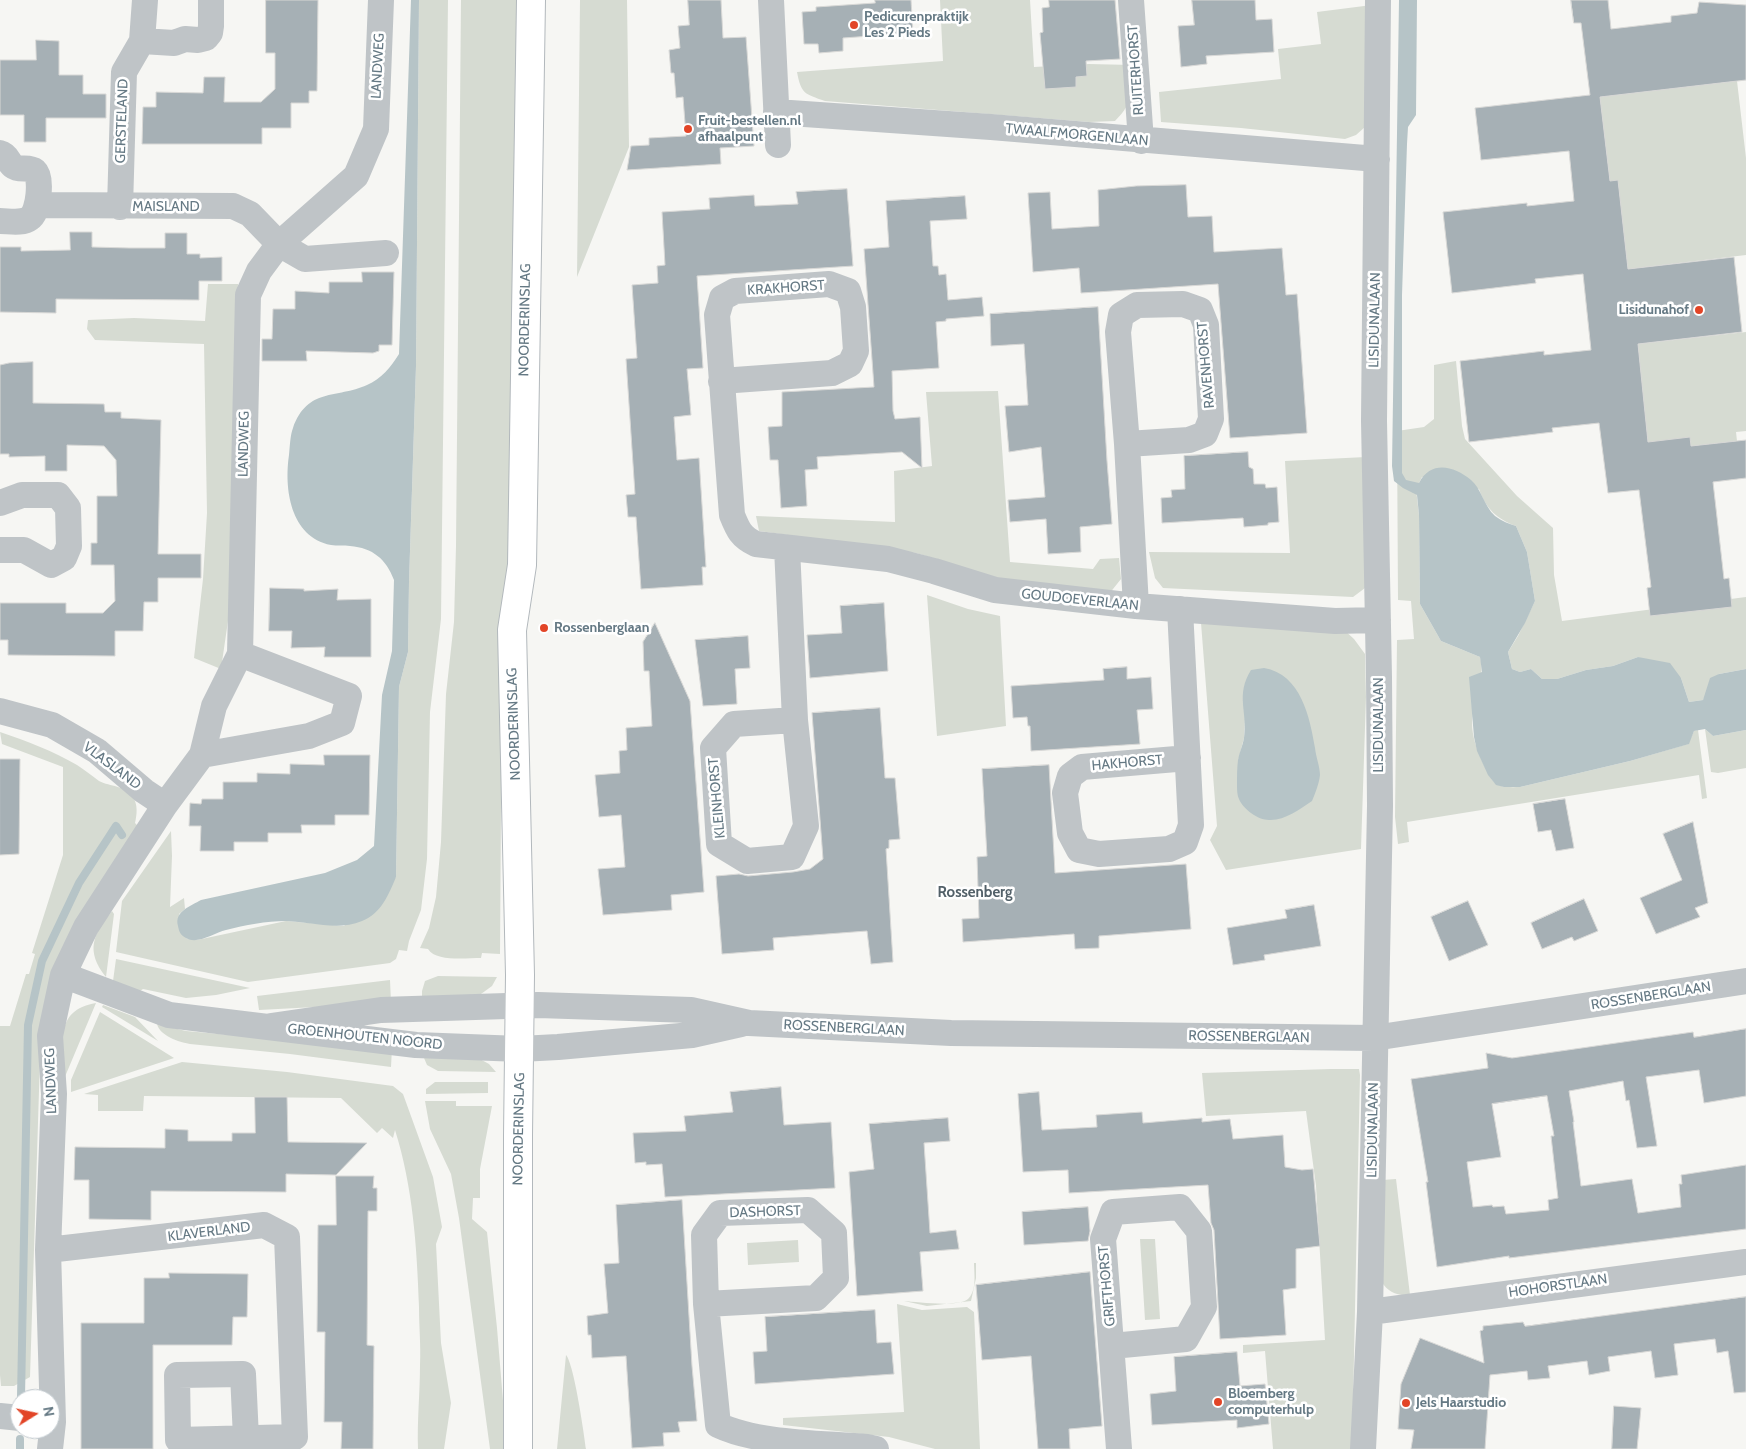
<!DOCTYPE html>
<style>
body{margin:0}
#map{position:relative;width:1746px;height:1449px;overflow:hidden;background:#f6f6f3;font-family:Cabin,sans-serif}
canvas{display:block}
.north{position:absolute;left:10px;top:1389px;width:50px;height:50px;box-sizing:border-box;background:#fff;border:1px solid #c1c9ce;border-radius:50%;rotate:80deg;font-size:14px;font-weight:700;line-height:20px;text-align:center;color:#657984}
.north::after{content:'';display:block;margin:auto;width:18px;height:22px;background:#e24527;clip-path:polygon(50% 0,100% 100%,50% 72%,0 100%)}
</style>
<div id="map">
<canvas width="1746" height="1449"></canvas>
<div class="north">N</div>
</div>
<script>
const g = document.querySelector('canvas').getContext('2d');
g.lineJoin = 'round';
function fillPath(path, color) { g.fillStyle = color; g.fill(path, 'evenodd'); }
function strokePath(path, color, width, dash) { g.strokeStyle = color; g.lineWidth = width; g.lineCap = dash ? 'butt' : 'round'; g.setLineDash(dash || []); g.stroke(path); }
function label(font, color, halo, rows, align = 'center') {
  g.font = font + ' Cabin,sans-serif'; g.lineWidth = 5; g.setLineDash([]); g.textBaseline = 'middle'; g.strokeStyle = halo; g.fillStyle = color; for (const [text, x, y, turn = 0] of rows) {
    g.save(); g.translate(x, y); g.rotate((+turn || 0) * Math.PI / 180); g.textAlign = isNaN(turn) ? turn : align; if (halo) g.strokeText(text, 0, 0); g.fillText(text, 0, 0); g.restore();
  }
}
const green = new Path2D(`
 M419,0H448L441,619L430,712L427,859L421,910L409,941L407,951L399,950L396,959L390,963L248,982L116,952L122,901L171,831L172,856L170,907L184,898L185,909L179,914L187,939L197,940L286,921L344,926L396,877L399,687L408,652L409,582L416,366Z
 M461,0H520L515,544L502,655L500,954L482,953L481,958C466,958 436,962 428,949L420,948L429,928L436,897L441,842L446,694L454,622L456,546Z
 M580,0H627L629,147L577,277Z
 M940,0H1030L1034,67L1089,64L1132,65C1131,91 1135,101 1115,121L1089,122L825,101C805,94 801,94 797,72L943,61Z
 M1372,5L1365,127L1356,135L1345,139L1241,128L1161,122L1159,92L1281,79L1278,49L1321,44L1317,12Z
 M1737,81L1746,158V255L1628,269L1618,181H1610L1600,97Z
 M208,284H238L229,614L221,669L194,658L203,579L207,513L204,344L95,340L87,329L88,320L134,318L205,321Z
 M1746,332V431L1736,432L1737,441L1691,446L1648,442L1638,344Z
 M1456,361L1462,426L1465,439L1517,496L1553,528L1554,575L1562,621L1746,597V669L1719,674L1703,700L1689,702L1681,678L1638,657L1613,666L1586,670L1557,679H1542L1531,669L1520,672L1512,669L1508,652L1518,636L1535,601L1527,552L1516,526C1497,519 1486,509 1479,489L1422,477L1416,489L1419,515L1420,604L1441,641L1480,657C1486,678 1473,701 1472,722C1472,737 1477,750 1483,763C1493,785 1496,788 1520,787L1630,761L1688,744L1694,731L1698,730L1707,798L1702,799L1699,775L1407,822L1409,842L1398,844L1395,817L1397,640L1414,639L1411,601L1398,600L1397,431L1424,427L1434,419V365Z
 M998,391L1010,562L1093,569L1100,559L1119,558L1121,579L1109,594L1018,584L916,553L759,531L756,516L895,522L894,471L932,466L926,392Z
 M1366,457L1365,588L1353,597L1163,588L1155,578L1149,552L1290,553L1285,461Z
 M927,595L968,609L1000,616L1006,726L937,736Z
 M1201,623L1342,628L1354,639L1365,654L1366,697L1361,849L1226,870L1210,840L1217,826ZM1242,697L1259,817L1238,761L1244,738L1245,719Z
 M1705,729L1713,736L1746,730V768L1718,773L1711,772Z
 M0,732C27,741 53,751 77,765C85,770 92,776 99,781C111,787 124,785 133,797C138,805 137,814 135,823L138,826L41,1027L30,1377L14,1386H1L0,1375V1026H10L26,974H29L35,954L32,953L63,855V767L2,744Z
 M112,911L114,914L106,977C85,951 93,934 112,911Z
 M116,959L250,988L216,995L186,998L143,989L140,991L113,981Z
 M438,976L497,977L492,986L481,994L422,999V991L425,981Z
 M390,980L391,1003L259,1010L257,996Z
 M96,1003L64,1079C63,1046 53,1010 96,1003Z
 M103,1005L135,1017L158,1041L102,1007Z
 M100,1012L174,1058L71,1092V1080Z
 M157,1024L186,1031L351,1046L392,1048L391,1067L290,1054L190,1044C179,1042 160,1036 157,1024Z
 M424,1058H478L489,1064L496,1072L438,1071L427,1065Z
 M182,1062L287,1072L393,1086L403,1094L433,1177L442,1227L436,1244L441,1343L451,1403L444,1449H418C417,1421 420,1393 420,1365C421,1346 419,1327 419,1307C417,1248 413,1187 395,1130L393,1138L382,1128L377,1133L341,1098L144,1096L143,1111H98V1095L84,1094Z
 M1331,1069H1359L1360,1075L1352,1449H1273L1265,1351L1243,1353V1345L1325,1340L1316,1186L1306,1111L1206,1116L1202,1073Z
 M435,1082H488V1093L426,1094V1089Z
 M425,1101H456V1106H492L480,1169V1198H473L472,1219L487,1232L497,1328L507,1449H490L459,1218L451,1174L430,1129Z
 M1396,1179L1410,1295C1396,1296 1388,1292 1381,1281L1382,1180Z
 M1140,1239H1155L1160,1319L1145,1320Z
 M798,1240L799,1262L748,1265L747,1243Z
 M974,1263H976V1278L971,1301L927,1306L904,1301C917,1302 961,1308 969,1298C977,1289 974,1274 974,1263Z
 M897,1304L922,1310L967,1307L974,1312L980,1449H935L889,1437L783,1425V1418L904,1412Z
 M566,1355C574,1364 584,1433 586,1449H557Z`);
const water = new Path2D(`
 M411,0H419L416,366L409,582L408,652L399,687L396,877C389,894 381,914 362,921C338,931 311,922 286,921C266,921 245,925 226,930C214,933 197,945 186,938C180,935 179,931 178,926C174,911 191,906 201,900L325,873L357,860L374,846L382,695L392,651L394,580C386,559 373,548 350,546C344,545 337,546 331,545C290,537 284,488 289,455C290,446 290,436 293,428C308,387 336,399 367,385C381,379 391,367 399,354Z
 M1399,0H1417L1416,115L1408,127L1407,144L1402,295V473L1406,480L1419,483C1431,460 1454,466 1471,480C1481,488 1484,506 1495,516C1502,521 1509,524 1516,526L1527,552L1535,601L1525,623L1508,652L1512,669L1520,672L1531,669L1542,679H1557L1586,670L1613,666L1638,657L1670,663L1681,678L1689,702L1703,700L1710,678L1719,674L1746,669V730L1713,736L1705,729L1694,731L1689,744L1630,761L1520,787H1504L1496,785L1488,775L1477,751L1474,737L1469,677L1482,672L1480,657L1441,641L1420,604L1419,515L1417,495L1403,488L1394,481L1392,466Z
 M1264,668C1301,674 1310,718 1315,748C1316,757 1320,767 1320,775C1319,784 1315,794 1312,801C1300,809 1284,821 1269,820C1258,820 1243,809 1239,799C1237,795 1237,788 1237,783C1237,776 1237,768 1238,760C1239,753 1243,745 1244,738C1248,711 1235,696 1251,670Z`);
const stream = new Path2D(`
 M21,1397L28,1025L42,961L79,883L116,826L122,835
 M20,1449V1439`);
const building = new Path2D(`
 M266,0H318L317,91H309V103H291V128H262V144H142L143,107H156V92L203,93L204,77H225L224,102H261L275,89V53H266Z
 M688,0H721L723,38L746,37L754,146L720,148L721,164L627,170L631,146L649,145V138L686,136L683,97L676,98L674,73H671L669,50L680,48L678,26L689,25Z
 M875,0H911L913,33L843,38V51L819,53L818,44H804L802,12L816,11V7L875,3Z
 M1049,0H1115L1120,59L1086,61L1087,76L1076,77V87L1045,89L1040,33L1043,32L1042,8L1049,7Z
 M1192,0H1255L1256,20L1272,19L1274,52L1206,56L1207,64L1181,67L1178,26L1194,25Z
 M1571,0H1608L1611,29L1671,22V16L1697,13L1699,2L1746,5V80L1600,97L1610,181L1618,180L1628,269L1734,257L1742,332L1638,344L1648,442L1690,437L1691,446L1746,440V478L1713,482L1724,579L1729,578L1732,607L1650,616L1647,588L1651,587L1639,490L1608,493L1599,423L1552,428L1553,432L1469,442L1460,361L1544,351V355L1591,350L1583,274L1535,279L1536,283L1452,293L1443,212L1527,203V206L1574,201L1569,151L1481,160L1475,108L1590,95L1581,23H1574Z
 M36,40L59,41V75H83V94H106V118H46V142H24V115H0V60H36Z
 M1186,185L1188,217L1212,216L1214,252L1282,248L1286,295L1297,294L1307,433L1230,438L1218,284L1081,293L1079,268L1033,272L1028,193L1050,192L1052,229L1099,226L1098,190L1136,186Z
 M847,189L853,266L697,276L703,368L687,369L691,415L674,417L677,460L699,458L706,567H702L703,585L641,589L636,517H628L626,495L635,494L626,359L637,358L632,285L658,283L657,266L665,265L662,212L710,209L709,198L754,195L755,206L798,204L796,192Z
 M965,196L967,219L930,221L933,266H938L939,275L946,274L948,300L982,297L984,316L946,319V321L936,322L939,368L892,371L893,411L895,419L920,417L922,468L902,452L817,457L818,469L805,470L807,506L781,508L778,460H770L768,427L782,426V392L874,387L864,249L889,247L886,201Z
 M70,232H92V247L129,248H165V233H187V254H200V258L222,257V281H199V300L56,299V313L0,312V247H21V251L70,250Z
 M362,272H394L392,345H379V351L373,353L306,351L307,361H262V339H272L273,309H295V291L329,293V282H362Z
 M1098,307L1107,461L1112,524L1080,527L1081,552L1048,554L1046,519L1010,522L1008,500L1045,497L1041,447L1009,452L1005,406L1028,405L1024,344L991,346L990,314Z
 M33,362V403L104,404L105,412H121V418L161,420L158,554H201V578H158V602H144L143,631H115V656L8,655V640H0V603H66V613H103L115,601L114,565H91V543H97V496H117L116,460L104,446L67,445V471H45V456L9,457V454H0V365L9,363Z
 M1248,452L1249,467L1253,469L1254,484H1265L1266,488L1277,487L1279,522L1268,523V525L1244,527L1243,518L1162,523L1161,498L1172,497L1171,490L1185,489L1184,456Z
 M270,588L304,589V591L338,589L337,600L371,599V657H324L325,647L291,648L292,631H269Z
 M884,603L888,671L810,678L807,635L842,633L840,606Z
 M655,623L690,701L704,892L671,895L672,910L603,915L598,869L625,867L621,815L599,817L595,775L620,773L619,751L627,750L626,728L652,726L649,671H644L643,642Z
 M748,636L750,668L735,669L737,704L703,706L695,640Z
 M1127,667V679L1151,677L1153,709L1137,710L1140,744L1031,751L1030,726H1028L1027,717L1013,718L1011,686L1104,680L1103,669Z
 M880,708L885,778H895L900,839L889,840V848L886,849L893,962L871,964L867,931L773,938L774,950L722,954L716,876L739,874L748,876L793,872L810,869L823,859L812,713Z
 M324,755H370L369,815H335V825H301L302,833H268V842H234V851H200L201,826H189L190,803L201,804L202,799H223V782H257V773L290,774V764L324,765Z
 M0,759H20L19,854L0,855Z
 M1049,765L1055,873L1186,864L1191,929L1099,936V948L1075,949L1074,934L963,942L962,919L979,918L977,857L987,856L982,769Z
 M1565,799L1574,848L1556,851L1551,830L1538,832L1533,804Z
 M1693,822L1708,903L1695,908L1700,917L1656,934L1640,898L1682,880L1663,834Z
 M1584,899L1598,931L1574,941L1572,937L1542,949L1531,923Z
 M1468,901L1488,945L1449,961L1431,917Z
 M1314,905L1321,946L1264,955L1265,960L1233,965L1227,928L1287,918L1285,910Z
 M1746,1029V1096L1704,1103L1699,1070L1646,1077L1657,1146L1637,1148L1629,1100L1626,1101L1623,1081L1569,1091L1574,1122H1573L1581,1186L1632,1179L1638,1213L1681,1207L1679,1184H1682L1681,1175L1746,1165V1229L1509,1258V1256L1437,1267L1426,1182H1428L1411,1079L1488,1068L1486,1053L1512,1058L1693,1032L1694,1037ZM1547,1096L1554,1136H1551L1558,1198L1548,1200L1549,1210L1506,1214L1504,1206L1493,1207L1492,1205L1473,1207L1467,1162L1501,1157L1492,1104Z
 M781,1087L784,1125L831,1122L835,1188L665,1197L662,1164L646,1165V1162L635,1163L633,1133L686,1131L684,1116L733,1112L730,1092Z
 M1039,1092L1042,1130L1097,1127L1096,1115L1142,1112L1143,1123L1202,1118V1122L1230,1119L1233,1139L1283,1135L1285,1167L1302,1170L1313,1169L1320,1246L1296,1249V1288L1283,1290L1286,1335L1220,1339L1214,1230L1211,1223L1208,1185L1069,1193L1068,1170L1023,1172L1018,1094Z
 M255,1097H287L288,1142L367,1143L336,1175L286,1174V1192L151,1191V1220L89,1219V1180H74L75,1147L165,1148V1129L188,1130V1141H232V1133H255Z
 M948,1118L950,1141L924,1143L930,1233L956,1230L959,1249L920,1252L923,1291L857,1296L849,1172L874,1169L869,1124Z
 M336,1176H374L373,1188H377V1211H368L367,1345L374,1346L373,1449H341L342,1422H324L325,1332H317L318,1225H336Z
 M682,1200L692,1366L697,1421L678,1422L680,1432L663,1433L664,1446L632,1448L626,1356L592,1358L591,1335H588L587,1316L608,1313L604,1264L619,1263L616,1205Z
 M1088,1207L1090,1231L1088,1241L1024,1245L1022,1212Z
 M1090,1272L1102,1426L1069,1429L1070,1449H1038L1031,1356L982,1360L976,1285Z
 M169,1273L248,1274L247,1317H233L232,1345H153V1449H81V1323H144V1278H169Z
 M1746,1297V1392L1734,1393L1728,1351L1717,1353L1715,1339L1674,1344L1678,1375L1655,1378L1651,1351L1608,1357L1610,1371L1589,1375L1587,1361L1548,1366L1550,1378L1528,1380L1527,1371L1490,1375L1485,1449H1411L1414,1430L1398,1429L1401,1384L1420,1338L1484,1363L1480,1331L1483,1330V1326L1523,1322L1525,1326Z
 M875,1310L877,1343L891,1342L894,1374L755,1384L753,1352L767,1351L765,1317Z
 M1237,1352L1240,1386L1265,1384L1269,1424L1237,1428V1420L1152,1425L1150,1394L1176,1391L1174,1357Z
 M1614,1406L1641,1408L1637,1449H1612Z`);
const minor = new Path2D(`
 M771,0L778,145
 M1131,0L1141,141
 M142,41L174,43L185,39L198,40L206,38L210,33L211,26V0
 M776,112L991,127L1377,159
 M0,153C8,155 7,161 13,166C19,171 29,166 35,171C42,177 39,212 30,218C22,224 9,221 0,221
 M38,205L233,206L250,214L279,244L305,259L386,253
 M120,207L124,72L142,41L145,0
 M721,381L832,373L850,364L856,351L853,307L848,291L829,284L735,291L722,298L717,315L732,515C738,530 741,537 756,544L888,559L934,571L995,590L1136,606L1335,621L1378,620
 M1127,444L1189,440L1205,434L1211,419L1206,325L1200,310L1183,304L1137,305L1121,315L1118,332L1127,444L1136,606
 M0,503L22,495H58L68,508L69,546L64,558L51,565L24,550H0
 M787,548L795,720L806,826L792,857L747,861L719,844L713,748L734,724L795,720
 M1180,609L1191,825L1185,842L1169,849L1099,854L1079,850L1070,833L1065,793L1070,776L1082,767L1188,758
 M0,711L52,725L97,751L144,791L165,805
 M202,755L309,736L342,723L349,696L240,654
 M63,975L169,1015L416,1045L520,1049L558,1047L692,1035L741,1024
 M271,1026L381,1010L538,1005L691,1010L749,1023L951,1033L1374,1038L1746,981
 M48,1250L264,1225L287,1237L295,1437L178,1440L177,1375L243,1374L246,1438
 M706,1304L704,1235L720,1213L808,1210L834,1233L836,1278L816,1298L706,1304L718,1425C758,1444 822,1443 867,1447L876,1449
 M1370,1312L1746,1262
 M1112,1346L1186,1339L1204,1307L1199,1231L1180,1207L1113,1212L1103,1239L1119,1449
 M0,1416L20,1418
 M50,1449L53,1422L48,1250L54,1094L50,1036L63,975L86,927L165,805L202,755L214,706L240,654L248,295L259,271L279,244L356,176L376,129L381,0
 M1363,1449L1370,1312L1380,806L1379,677L1374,421L1378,0`);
const secondary = new Path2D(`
 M518,1449V1135L520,975L512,630L522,565L531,0`);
const markers = [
 [854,25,5,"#e24527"],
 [688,129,5,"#e24527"],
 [1699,310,5,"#e24527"],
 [544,628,5,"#e24527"],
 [1218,1402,5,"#e24527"],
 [1406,1403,5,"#e24527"]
];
const poiNames = [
 ["Pedicurenpraktijk",864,17],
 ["Les 2 Pieds",864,33],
 ["Fruit-bestellen.nl",698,121],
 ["afhaalpunt",698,137],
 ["Lisidunahof",1689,310,"right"],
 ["Rossenberglaan",554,628],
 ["Bloemberg",1228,1394],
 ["computerhulp",1228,1410],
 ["Jels Haarstudio",1416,1403]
];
const streetNames = [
 ["LANDWEG",378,66,-87],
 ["RUITERHORST",1136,70,-94],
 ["GERSTELAND",122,121,-88],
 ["TWAALFMORGENLAAN",1077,135,5],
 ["MAISLAND",166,207],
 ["KRAKHORST",786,288,-4],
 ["NOORDERINSLAG",525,320,-89],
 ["LISIDUNALAAN",1375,320,-89],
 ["RAVENHORST",1206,365,-95],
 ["LANDWEG",244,444,-89],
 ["GOUDOEVERLAAN",1080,600,6],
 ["NOORDERINSLAG",514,724,-92],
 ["LISIDUNALAAN",1379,725,-90],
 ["HAKHORST",1127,763,-5],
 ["VLASLAND",112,766,37],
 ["KLEINHORST",717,798,-95],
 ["ROSSENBERGLAAN",1651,996,-9],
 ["ROSSENBERGLAAN",844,1028,3],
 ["GROENHOUTEN NOORD",365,1037,6],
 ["ROSSENBERGLAAN",1249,1037,1],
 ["LANDWEG",51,1081,-92],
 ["NOORDERINSLAG",519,1129,-89],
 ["LISIDUNALAAN",1373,1130,-89],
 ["DASHORST",765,1212,-2],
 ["KLAVERLAND",209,1232,-7],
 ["GRIFTHORST",1107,1286,-95],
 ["HOHORSTLAAN",1558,1286,-8]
];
const neighbourhoodNames = [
 ["Rossenberg",975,893]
];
fillPath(green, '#d6dbd2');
fillPath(water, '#b6c4c7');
strokePath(stream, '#b6c4c7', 8);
fillPath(building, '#a6b0b5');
strokePath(building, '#d8d8d6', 1);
strokePath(secondary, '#b2b8bc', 30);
strokePath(minor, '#bfc4c7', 26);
strokePath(secondary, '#fff', 28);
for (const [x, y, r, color] of markers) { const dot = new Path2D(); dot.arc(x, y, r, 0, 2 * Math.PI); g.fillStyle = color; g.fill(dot); strokePath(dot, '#fff', 2); }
label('bold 14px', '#657984', '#fff', poiNames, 'left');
label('14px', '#657984', '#fff', streetNames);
label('bold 15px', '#536169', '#fff', neighbourhoodNames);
</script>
